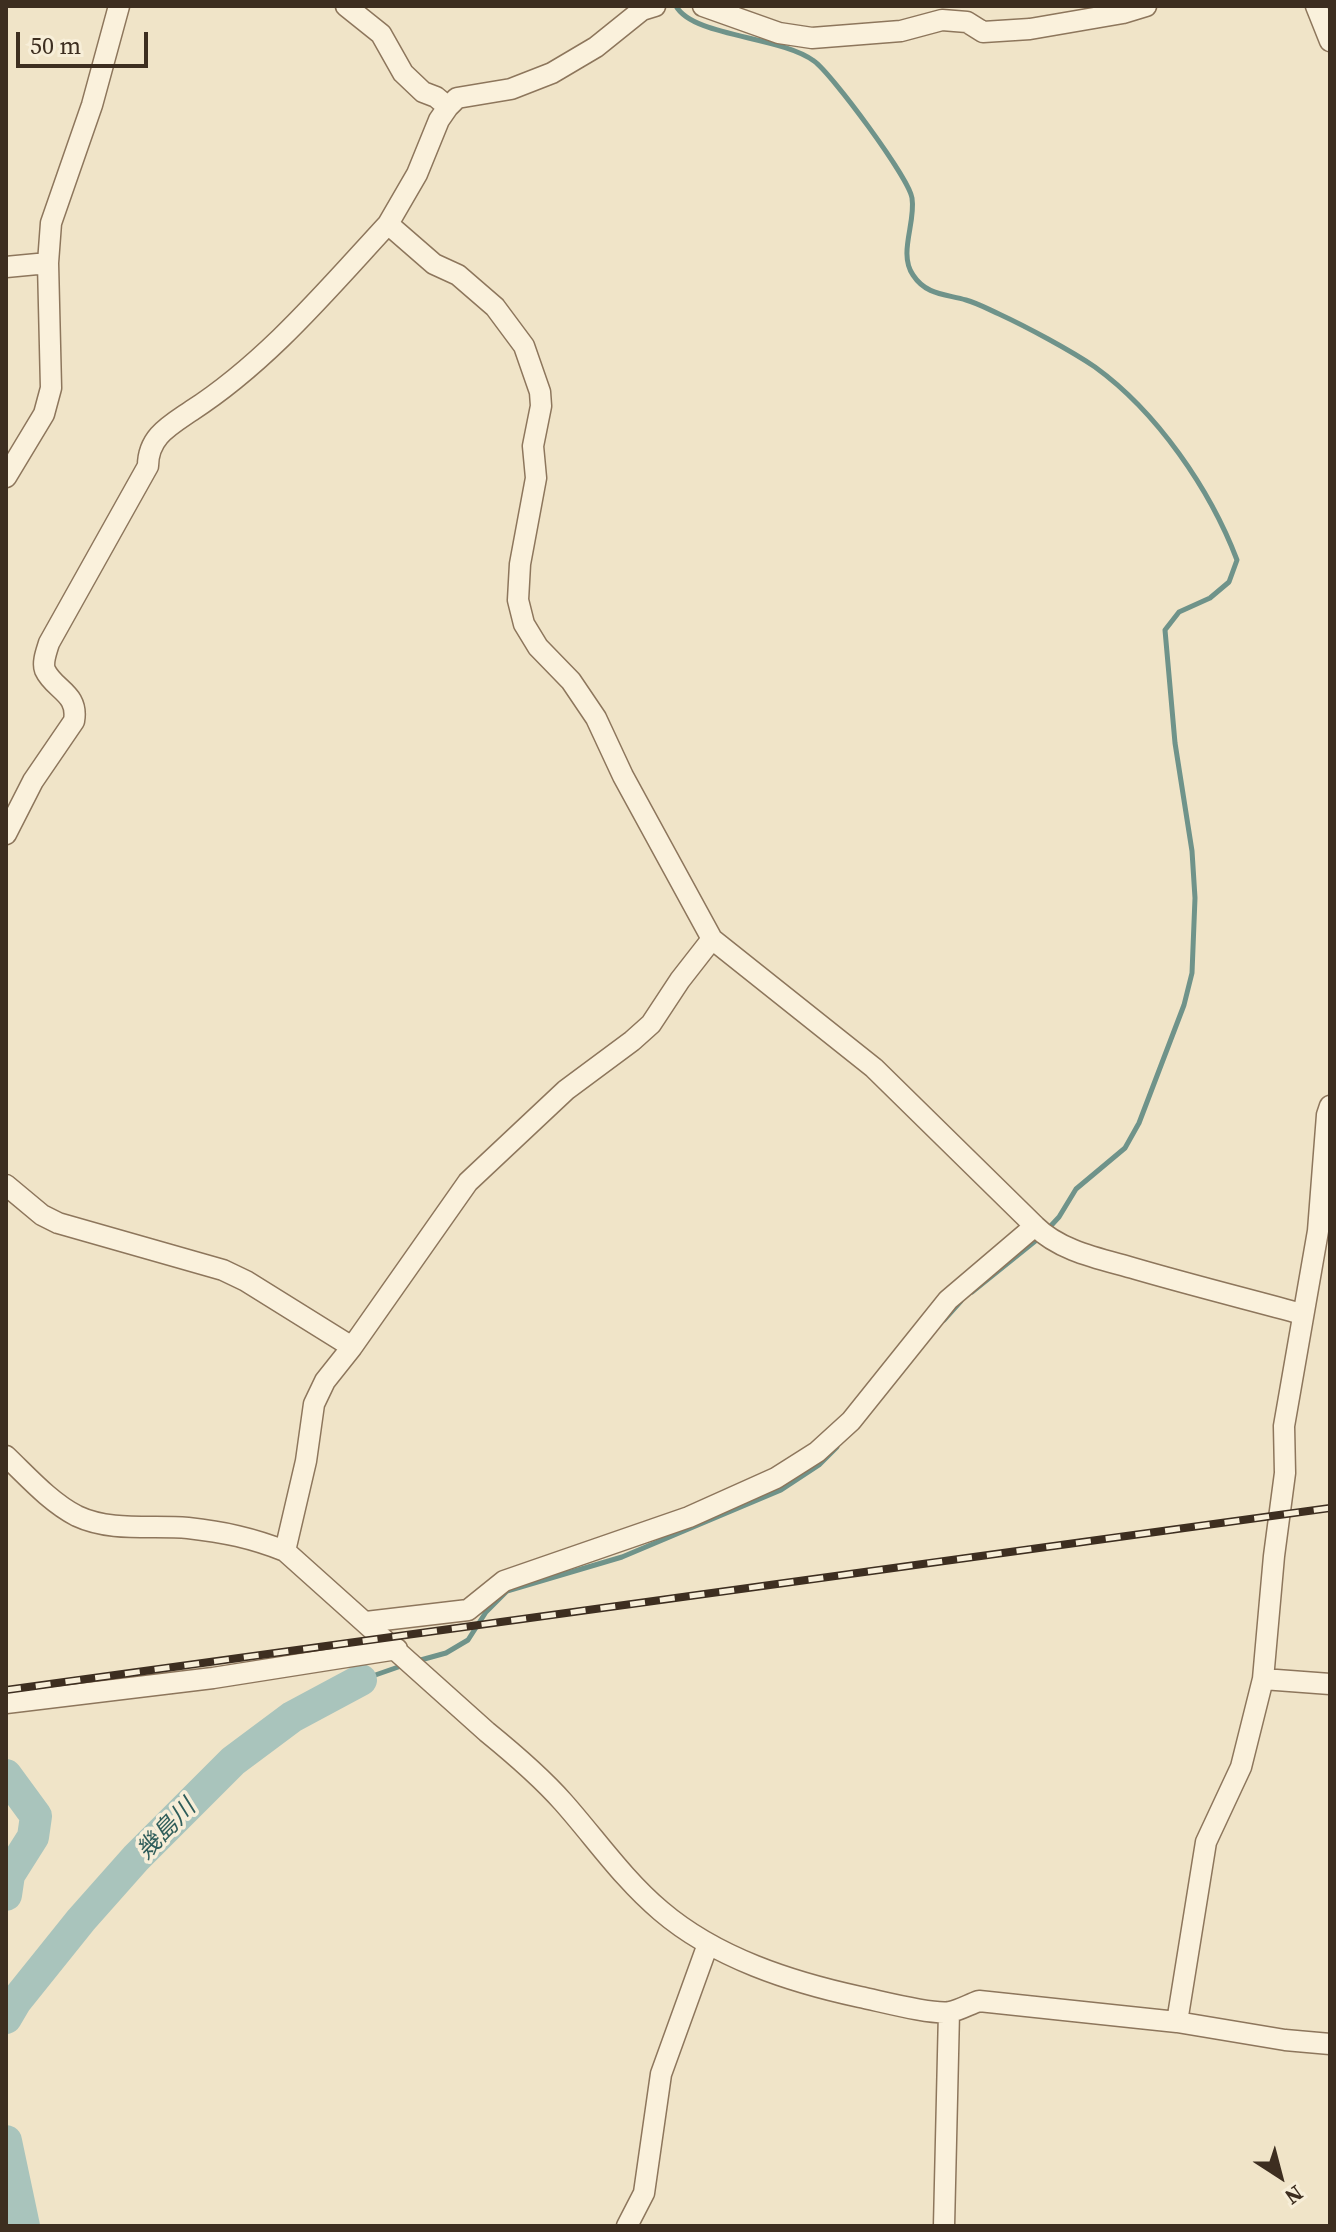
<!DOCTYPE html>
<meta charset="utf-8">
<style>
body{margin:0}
#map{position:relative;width:1336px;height:2232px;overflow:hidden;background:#f0e4c8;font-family:"Source Serif 4",serif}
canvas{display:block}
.frame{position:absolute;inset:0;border:8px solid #3d2e20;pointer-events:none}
.north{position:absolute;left:1240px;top:2136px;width:80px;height:80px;-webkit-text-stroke:6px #f7eed8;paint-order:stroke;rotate:144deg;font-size:22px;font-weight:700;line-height:32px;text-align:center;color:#3d2e20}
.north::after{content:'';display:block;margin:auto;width:28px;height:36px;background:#3d2e20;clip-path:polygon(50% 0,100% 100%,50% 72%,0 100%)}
.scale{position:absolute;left:16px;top:32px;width:132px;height:36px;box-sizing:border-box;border:4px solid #3d2e20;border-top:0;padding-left:10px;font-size:24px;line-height:28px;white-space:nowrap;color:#3d2e20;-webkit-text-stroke:6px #f7eed8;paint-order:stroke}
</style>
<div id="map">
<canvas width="1336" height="2232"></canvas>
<div class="frame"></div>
<div class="north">N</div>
<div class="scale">50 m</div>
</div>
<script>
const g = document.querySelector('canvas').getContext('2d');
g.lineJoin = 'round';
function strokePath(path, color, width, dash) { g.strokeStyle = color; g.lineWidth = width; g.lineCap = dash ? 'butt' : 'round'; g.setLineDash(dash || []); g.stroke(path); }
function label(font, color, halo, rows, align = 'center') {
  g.font = font + ' "Source Serif 4","Noto Sans JP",serif'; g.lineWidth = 7; g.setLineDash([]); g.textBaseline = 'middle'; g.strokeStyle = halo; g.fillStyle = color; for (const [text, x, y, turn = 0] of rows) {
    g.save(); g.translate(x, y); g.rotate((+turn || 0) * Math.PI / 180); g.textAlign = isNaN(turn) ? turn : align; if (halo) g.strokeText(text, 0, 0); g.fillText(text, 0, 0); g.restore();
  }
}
const stream = new Path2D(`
 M676,6C693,37 781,36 814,61C832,74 909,178 912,198C916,223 898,253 913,275C926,295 945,294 966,300C977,303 988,309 999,314C1027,327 1070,350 1095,367C1157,412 1210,489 1237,560L1229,582L1210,598L1179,612L1165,630L1175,743L1192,851L1195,898L1192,973L1184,1005L1139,1123L1125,1148L1076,1189L1059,1217L1046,1231
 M972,1292L1039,1238
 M944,1320L961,1301
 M417,1661L446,1653L468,1640L486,1612L507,1591L622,1557L781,1490L819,1465L837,1447
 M361,1680L404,1665`);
const river = new Path2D(`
 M6,1775L36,1816L33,1837L9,1875L6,1895
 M6,2018L16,2001L81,1920L136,1858L233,1761L292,1717L361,1680
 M6,2141L24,2226`);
const minor = new Path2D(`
 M346,6L381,34L403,73L423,92L436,97L448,107
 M655,6L642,10L596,47L552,73L511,89L457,98L448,107L439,120L417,174L388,224L434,264L458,275L495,307L524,346L540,392L541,406L533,446L536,478L520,564L518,600L524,624L538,647L571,681L596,718L623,776L712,939L874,1068L1035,1226
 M703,6L779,33L812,38L901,31L942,20L967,22L983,32L1030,29L1123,13L1146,6
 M1316,6L1330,41
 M6,267L48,263
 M6,477L44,414L51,388L48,263L51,223L92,105L119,6
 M6,834L33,781L74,721C79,693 54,690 45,670C42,662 47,650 49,643L148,466C148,437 169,426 191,411C267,362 327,290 388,224
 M6,1185L42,1215L58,1223L223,1270L246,1281L352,1347L325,1381L314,1404L306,1461L285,1551
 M352,1347L468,1182L566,1090L632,1041L651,1024L680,980L712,939
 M6,1456C28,1477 50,1502 77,1516C111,1532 152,1525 188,1528C224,1532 252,1538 285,1551L487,1732C514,1754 540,1776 563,1802C595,1838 623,1879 661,1911C716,1958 791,1982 860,1997C880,2001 932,2015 950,2012C960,2010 970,2004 979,2001L1177,2022L1285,2040L1330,2044
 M366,1622L468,1610L504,1581L689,1517L776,1478L817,1452L851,1421L948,1300L1035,1226C1061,1252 1102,1259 1136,1269C1191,1285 1247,1299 1302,1314
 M1263,1679L1330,1684
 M6,1703L213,1678L397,1649
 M1177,2022L1206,1842L1241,1767L1263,1679L1274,1556L1285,1473L1284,1426L1318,1231L1327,1115L1330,1106
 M627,2226L644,2193L661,2074L708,1944
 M944,2226L949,2012`);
const rail = new Path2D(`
 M6,1690L1330,1508`);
const waterNames = [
 ["幾島川",167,1830,-46]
];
strokePath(stream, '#6f938a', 5);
strokePath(river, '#a9c4bc', 32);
strokePath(minor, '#8d765c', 23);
strokePath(minor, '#faf1dc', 20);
strokePath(rail, '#3d2e20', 8);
strokePath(rail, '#f7eed8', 5, [15]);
label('italic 24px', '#2f5d5a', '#f7eed8', waterNames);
</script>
